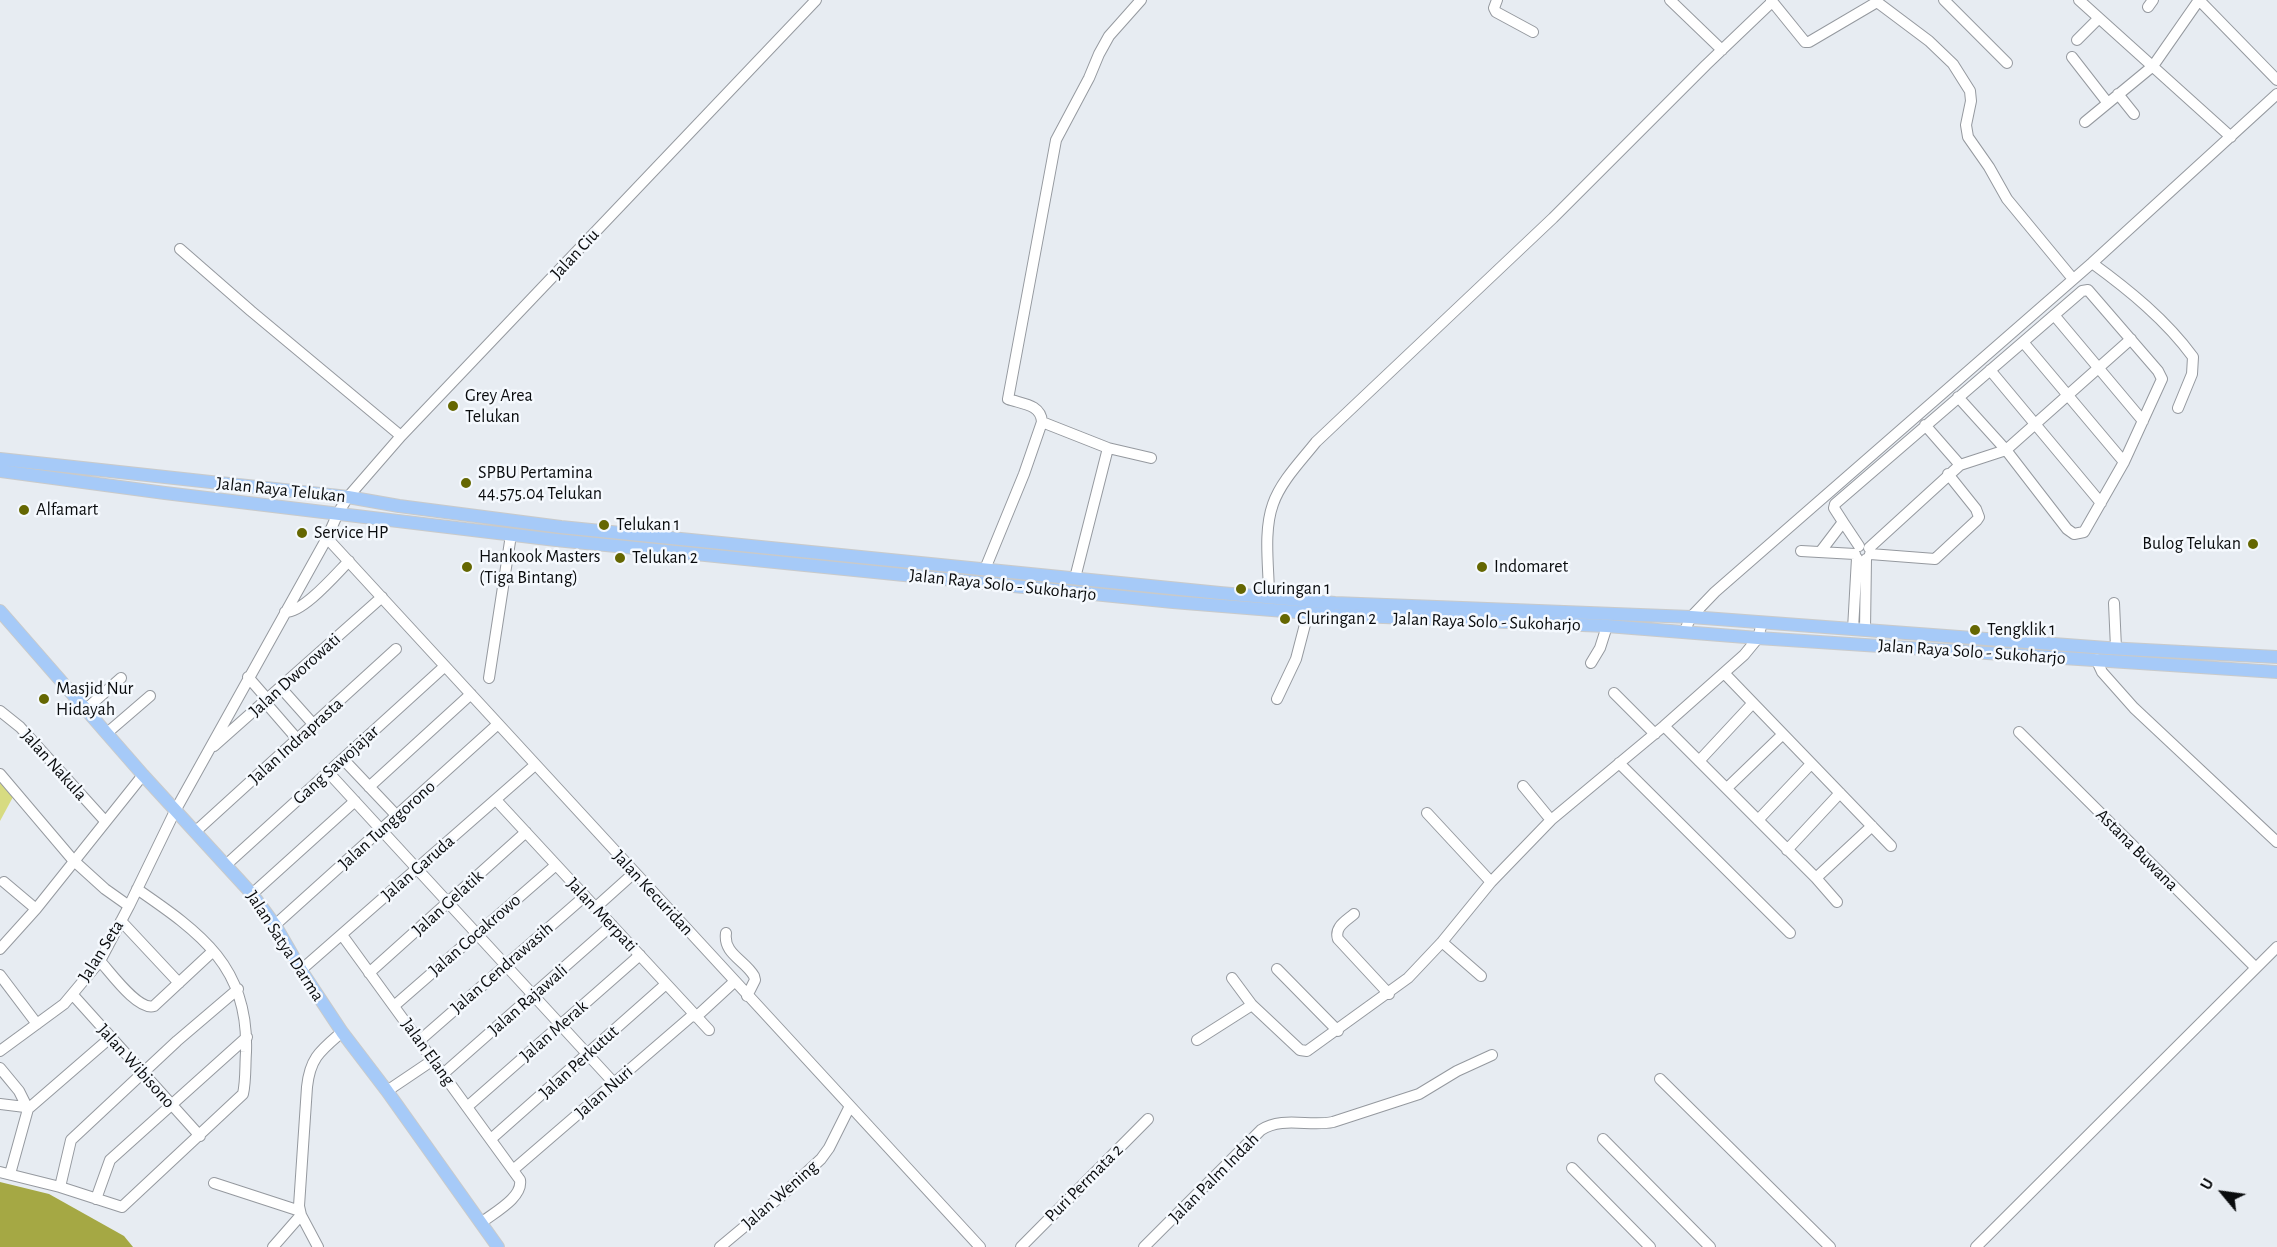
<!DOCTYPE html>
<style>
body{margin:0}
#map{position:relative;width:2277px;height:1247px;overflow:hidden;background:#e7ecf2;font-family:"Alegreya Sans",sans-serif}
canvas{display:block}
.north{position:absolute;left:2193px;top:1163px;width:60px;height:60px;-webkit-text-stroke:4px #f5f9fe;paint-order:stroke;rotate:299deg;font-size:16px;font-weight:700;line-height:24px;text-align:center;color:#0a0c0e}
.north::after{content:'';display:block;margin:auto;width:21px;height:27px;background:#0a0c0e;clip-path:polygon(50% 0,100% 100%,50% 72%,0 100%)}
</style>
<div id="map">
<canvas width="2277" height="1247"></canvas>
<div class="north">U</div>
</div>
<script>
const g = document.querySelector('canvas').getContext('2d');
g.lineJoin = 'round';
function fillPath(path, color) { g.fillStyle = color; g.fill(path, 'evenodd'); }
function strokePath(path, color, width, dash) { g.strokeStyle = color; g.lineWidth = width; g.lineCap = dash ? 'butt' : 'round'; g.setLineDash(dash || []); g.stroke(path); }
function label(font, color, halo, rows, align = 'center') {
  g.font = font + ' "Alegreya Sans",sans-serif'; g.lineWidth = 5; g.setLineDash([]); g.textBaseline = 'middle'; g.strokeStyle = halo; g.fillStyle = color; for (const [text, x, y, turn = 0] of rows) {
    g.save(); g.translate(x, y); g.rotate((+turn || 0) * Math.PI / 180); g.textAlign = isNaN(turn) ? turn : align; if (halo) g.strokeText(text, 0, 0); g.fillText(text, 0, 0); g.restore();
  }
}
const green = new Path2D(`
 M0,781L13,797L0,821Z`);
const water = new Path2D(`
 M0,1182L49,1194L124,1236L133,1247H0Z`);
const minor = new Path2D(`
 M1497,0L1494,8L1496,12L1533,32
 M1670,0L1722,50
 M1771,0L1805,42H1809L1877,2L1929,41L1953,64L1970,91L1971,101L1966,125L1968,137L1989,167L2007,199L2073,279
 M1944,0L2007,63
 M2079,0L2231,137
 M2199,0L2277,80
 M2148,7L2153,0
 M2077,40L2099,18
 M2072,57L2107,102
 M2118,94L2134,114
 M2085,122L2153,66L2199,0
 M180,249L251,311L401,436
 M2092,263C2129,290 2166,320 2193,357L2192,374L2178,408
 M2054,315L2143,421
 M1990,370L2101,503
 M1958,397L2006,450L2067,529L2074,534L2084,532L2124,462L2162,379L2158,371L2088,290L2082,291L2023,342L2124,462
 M1042,422L1108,448L1151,458
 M1925,425L1960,465
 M1843,522L1834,508L1835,504L2023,342
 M327,538L980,1247
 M1869,548L1960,465L2006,450L2131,339
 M1801,551L1855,554
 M1821,551L1843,522L1859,546
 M1870,554L1935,559L1977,520L1979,517L1976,509L1948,474
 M985,569L1024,474L1042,422C1041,404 1022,404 1008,399L1056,140L1089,78L1099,54L1109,36L1141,0
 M1075,578L1108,448
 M1269,597C1269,567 1263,532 1273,504C1281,481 1301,461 1316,442L1553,218L1706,65L1772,2
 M2114,603L2116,648
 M285,612C303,613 336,574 349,561
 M1853,629L1857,558
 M1865,630L1866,559
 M1684,632L1691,617L1715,592L2092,263L2277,94
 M2096,659L2102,672L2134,708L2277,842
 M1591,663L1600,648L1607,626
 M1724,673L1891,846
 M248,677L268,700
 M489,678L511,535
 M281,688L314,725
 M1614,693L1655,734
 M1277,699L1296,659L1308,613
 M265,702L298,740
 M86,709L121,678
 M0,711L20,727L105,821
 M1664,726L1816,878L1872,826
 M2019,732L2256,968
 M107,733L150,696
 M214,746L382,597
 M343,759L397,816
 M1699,761L1752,704
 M1619,763L1790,933
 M328,772L614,1083
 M0,774L73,860L105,889L129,906
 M1523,786L1551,820
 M369,787L471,694
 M1727,788L1782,735
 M496,800L709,1030
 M1427,813L1491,882
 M1758,820L1811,764
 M195,832L396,649
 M1787,850L1840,793
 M227,864L445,666
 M1816,878L1837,902
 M4,882L36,909
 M252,894L355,801
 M595,908L634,873
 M1354,914C1346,921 1334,927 1338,939L1389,994
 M121,921L179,983
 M275,925L498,724
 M726,933C723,954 745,960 754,976L755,980L747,996
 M342,935L520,1180C523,1198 493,1213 481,1223
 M1442,942L1481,976
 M0,949L36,909L143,775
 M100,961C111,973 138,1011 154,1006L212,952
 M1277,969L1338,1031
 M301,970L535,765
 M369,973L526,832
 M0,975L37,1024
 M1232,978L1252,1005L1300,1050L1307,1051L1408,978L1442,942L1491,882L1551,820L1664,726L1744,655L1758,638L1762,623
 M73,995L200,1136
 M394,1006L556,865
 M696,1017L734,982
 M1197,1040L1252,1005
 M419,1041L585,896
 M0,1051L64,1004L100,961L129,906L175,811L327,538L338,513L348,497L401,436L816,0
 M0,1068L19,1091L28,1109
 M443,1074L612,925
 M1660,1079L1830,1247
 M387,1091L433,1060
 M0,1104L25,1107
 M467,1107L640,955
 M491,1139L666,984
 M1603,1139L1710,1247
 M1572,1168L1650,1247
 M513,1170L694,1014
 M0,1172L60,1187L122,1207L243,1094C246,1081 245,1066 246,1052C249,967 201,933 137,889
 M10,1174L28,1109L110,1038
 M214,1183L300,1211
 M60,1187L71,1140L177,1041L238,989
 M96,1199L110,1160L247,1037
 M273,1247L301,1215
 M318,1247L301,1215L299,1206L307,1087C310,1058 320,1051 342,1032
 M720,1247L780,1197L821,1159L829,1148L850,1106
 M1021,1247L1148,1119
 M1144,1247L1261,1130C1282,1116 1310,1127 1333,1122L1419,1094L1457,1071L1492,1055
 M1976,1247L2277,947`);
const major = new Path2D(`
 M0,459L348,497L399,506L561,527L1220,593L1335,603L1691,617L2107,648L2277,657
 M0,471L165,493L556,540L1173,602L1334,615L1607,626L1758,638L2277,672
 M0,611L143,775L252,894L275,925L301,970L342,1032L387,1091L498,1247`);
const markers = [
 [453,406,6,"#656702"],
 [466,483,6,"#656702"],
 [24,510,6,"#656702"],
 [604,525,6,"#656702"],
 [302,533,6,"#656702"],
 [2253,544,6,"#656702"],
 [620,558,6,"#656702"],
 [467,567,6,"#656702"],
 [1482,567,6,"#656702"],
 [1241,589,6,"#656702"],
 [1285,619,6,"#656702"],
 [1975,630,6,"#656702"],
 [44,699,6,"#656702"]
];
const streetNames = [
 ["Jalan Ciu",575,254,-47],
 ["Jalan Raya Telukan",281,490,6],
 ["Jalan Raya Solo - Sukoharjo",1003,585,6],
 ["Jalan Raya Solo - Sukoharjo",1487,622,2],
 ["Jalan Raya Solo - Sukoharjo",1972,652,4],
 ["Jalan Dworowati",295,675,-42],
 ["Jalan Indraprasta",296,741,-42],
 ["Jalan Nakula",54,765,48],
 ["Gang Sawojajar",336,765,-42],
 ["Jalan Tunggorono",387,825,-42],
 ["Astana Buwana",2137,850,45],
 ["Jalan Garuda",418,868,-41],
 ["Jalan Kecuridan",653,893,47],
 ["Jalan Gelatik",448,903,-42],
 ["Jalan Merpati",602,915,47],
 ["Jalan Cocakrowo",475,935,-41],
 ["Jalan Satya Darma",285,946,57],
 ["Jalan Seta",101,951,-58],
 ["Jalan Cendrawasih",502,968,-41],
 ["Jalan Rajawali",528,1000,-41],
 ["Jalan Merak",554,1031,-41],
 ["Jalan Elang",428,1052,54],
 ["Jalan Perkutut",579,1062,-42],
 ["Jalan Wibisono",136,1066,48],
 ["Jalan Nuri",604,1092,-41],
 ["Jalan Palm Indah",1214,1178,-45],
 ["Puri Permata 2",1084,1183,-45],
 ["Jalan Wening",780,1195,-41]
];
const poiNames = [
 ["Grey Area",465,396],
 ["Telukan",465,417],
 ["SPBU Pertamina",478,473],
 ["44.575.04 Telukan",478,494],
 ["Alfamart",36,510],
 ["Telukan 1",616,525],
 ["Service HP",314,533],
 ["Bulog Telukan",2241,544,"right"],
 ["Hankook Masters",479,557],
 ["(Tiga Bintang)",479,578],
 ["Telukan 2",632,558],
 ["Indomaret",1494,567],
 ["Cluringan 1",1253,589],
 ["Cluringan 2",1297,619],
 ["Tengklik 1",1987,630],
 ["Masjid Nur",56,689],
 ["Hidayah",56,710]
];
fillPath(green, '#d7db81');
fillPath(water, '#a5a844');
strokePath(minor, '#95999f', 12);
strokePath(major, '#c9caca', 14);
strokePath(minor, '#fff', 10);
strokePath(major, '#a6caf8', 12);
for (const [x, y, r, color] of markers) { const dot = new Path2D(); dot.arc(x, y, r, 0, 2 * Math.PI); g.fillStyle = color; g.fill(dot); strokePath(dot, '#f5f9fe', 2); }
label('18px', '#0a0c0e', '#f5f9fe', streetNames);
label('18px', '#0a0c0e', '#f5f9fe', poiNames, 'left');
</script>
